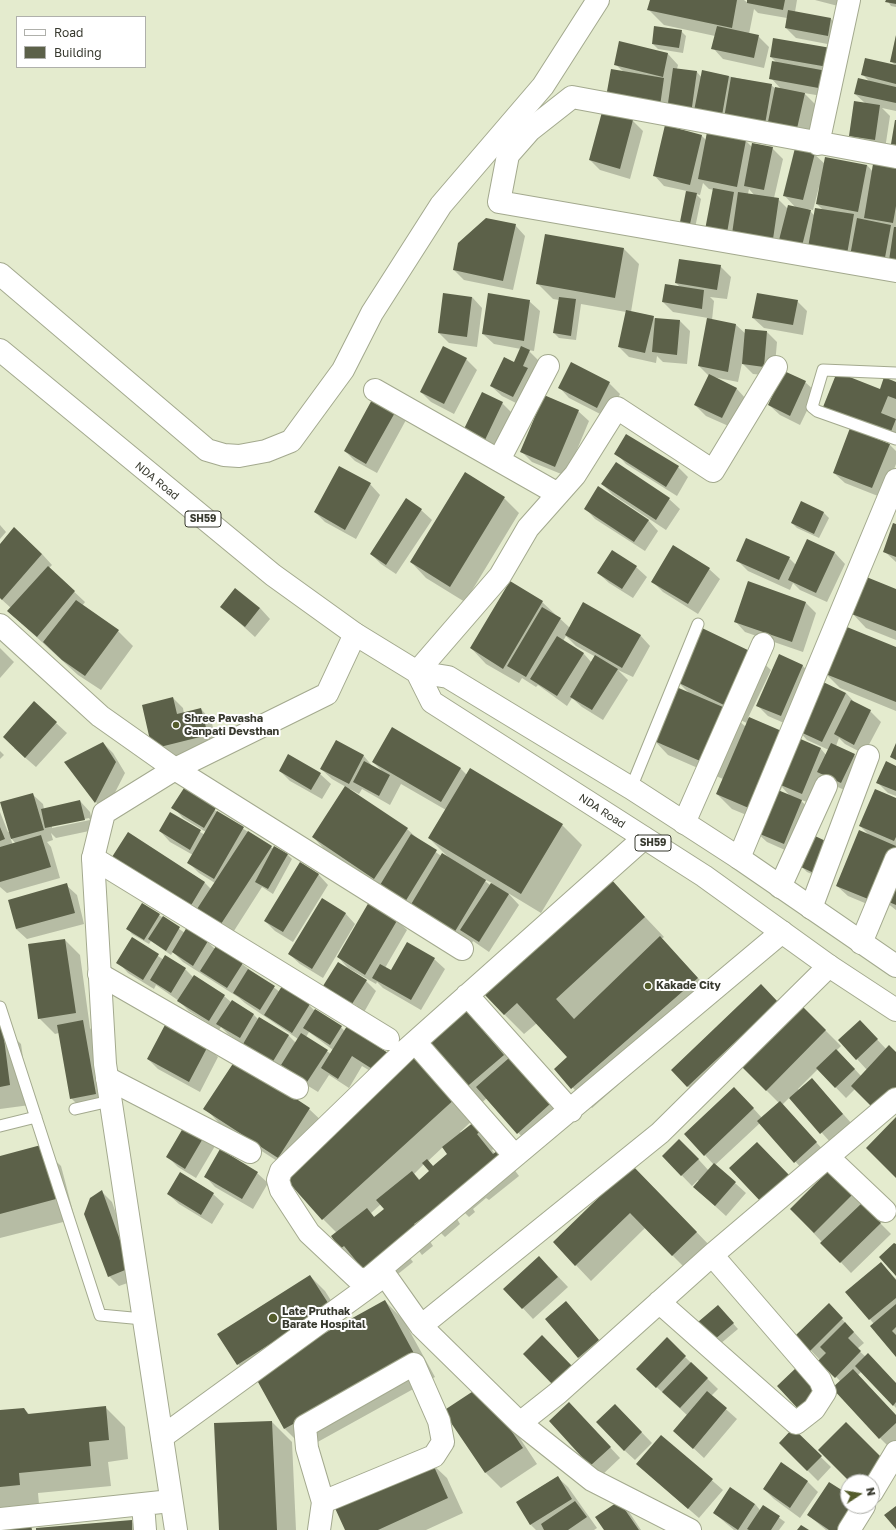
<!DOCTYPE html>
<style>
body{margin:0}
#map{position:relative;width:896px;height:1530px;overflow:hidden;background:#e4ebce;font-family:"Golos Text",sans-serif}
canvas{display:block}
.legend{position:absolute;left:16px;top:16px;width:130px;height:52px;box-sizing:border-box;background:#fff;border:1px solid #afb0ab;margin:0;padding:5px 7px;list-style:none;font-size:12px;color:#37392e}
.legend li{display:flex;align-items:center;gap:8px;height:20px}
.legend b{width:20px;border:1px solid #afb0ab}
.north{position:absolute;left:840px;top:1474px;width:40px;height:40px;box-sizing:border-box;background:#fff;border:1px solid #afb0ab;border-radius:50%;rotate:78deg;font-size:11px;font-weight:700;line-height:16px;text-align:center;color:#37392e}
.north::after{content:'';display:block;margin:auto;width:14px;height:18px;background:#545c2b;clip-path:polygon(50% 0,100% 100%,50% 72%,0 100%)}
</style>
<div id="map">
<canvas width="896" height="1530"></canvas>
<ul class="legend">
<li><b style="height:5px;background:#fff"></b>Road</li>
<li><b style="height:11px;background:#5c6149"></b>Building</li>
</ul>
<div class="north">N</div>
</div>
<script>
const g = document.querySelector('canvas').getContext('2d');
g.lineJoin = 'round';
function fillPath(path, color) { g.fillStyle = color; g.fill(path, 'evenodd'); }
function strokePath(path, color, width, dash) { g.strokeStyle = color; g.lineWidth = width; g.lineCap = dash ? 'butt' : 'round'; g.setLineDash(dash || []); g.stroke(path); }
function label(font, color, halo, rows, align = 'center') {
  g.font = font + ' "Golos Text",sans-serif'; g.lineWidth = 4; g.setLineDash([]); g.textBaseline = 'middle'; g.strokeStyle = halo; g.fillStyle = color; for (const [text, x, y, turn = 0] of rows) {
    g.save(); g.translate(x, y); g.rotate((+turn || 0) * Math.PI / 180); g.textAlign = isNaN(turn) ? turn : align; if (halo) g.strokeText(text, 0, 0); g.fillText(text, 0, 0); g.restore();
  }
}
const shadow = new Path2D(`
 M651,0H744L748,3V0H797L795,12L831,19L841,29L838,46L796,38L786,28L787,18L758,13L754,9L749,34L758,36L769,47L764,68L723,59L713,48L715,36L664,25L649,10Z
 M815,0H840L838,6Z
 M887,0H896V7L891,6Z
 M681,31L686,36L683,53L658,49L653,44Z
 M896,36V111L882,108L890,116L885,149L860,146L850,135L865,103L855,94L870,82L862,74L896,66L891,61Z
 M620,43L668,54L678,65L677,69L697,72L702,78L703,71L771,85L776,89H781L771,78L777,63L771,57L831,49L834,98L804,93L815,104L807,142L678,120L615,64Z
 M633,121L643,131L630,179L600,170L590,160Z
 M666,126L702,136L706,140L708,133L746,141L753,148H772L783,159L774,198L778,199L788,209L796,208L784,195L814,154L825,164L867,165L873,172L896,169V272L716,245L714,190L709,189L703,183L700,195L696,194L701,199L695,228L686,226L681,221L687,191L664,186L654,175ZM819,187L820,188L817,204L824,211L814,215L808,209L813,210ZM749,189L755,196L748,194Z
 M515,225L525,236L513,290L464,280L454,270Z
 M624,249L639,264L631,312L653,316L655,319L680,321L690,331L687,364L663,362L657,356L656,363L629,357L619,347L626,312L581,304L576,340L559,338L554,333L559,300L553,299L537,283Z
 M720,266L731,277L727,299L710,297L714,301L712,320L736,325L746,334L767,332L777,342L774,376L753,374L742,363L738,382L713,377L736,388L746,399L733,428L706,416L695,405L709,376L699,366L708,318L673,312L663,302L680,287L676,283Z
 M472,297L482,308L477,347L449,343L439,333Z
 M529,301L540,311L534,351L528,350L539,361L524,407L502,396L491,386L514,363L521,349L494,344L483,334Z
 M797,301L807,311L803,335L764,328L753,318Z
 M466,359L477,370L454,414L431,402L421,392Z
 M571,364L609,383L620,394L608,418L569,398L559,387Z
 M805,382L816,392L800,425L780,415L769,405Z
 M896,383V445L839,422L824,407L880,391Z
 M375,398L406,420L377,473L355,461L345,451Z
 M502,403L512,413L494,451L474,442Z
 M578,411L589,421L566,476L532,462L521,451Z
 M889,444L896,451V464L883,498L845,483L834,473Z
 M616,453L678,467L688,477L677,496L626,464Z
 M370,484L380,495L356,539L325,522L315,512Z
 M602,484L669,499L680,509L666,530L613,495Z
 M504,498L519,513L465,602L426,578L411,562Z
 M801,503L824,513L829,518L819,538L797,528L792,523Z
 M585,508L648,520L658,531L645,551L595,519Z
 M421,510L432,520L396,574L381,564L371,554Z
 M0,525L6,532L0,539Z
 M896,525V562L884,551Z
 M808,540L835,553L845,564L827,602L800,590L793,583L790,590L748,571L737,560L789,558L796,565Z
 M0,545L42,554L52,565L49,568L85,602L82,606L118,631L133,646L101,690L78,675L8,611L11,608L0,598Z
 M636,567L647,577L633,598L609,583L598,573Z
 M709,569L720,579L698,614L663,592L652,581Z
 M749,583L806,603L816,613L803,652L745,632L735,621Z
 M896,590V640L866,628L851,612Z
 M542,602L570,628L640,635L650,646L633,677L618,670L628,680L603,720L582,707L572,698L567,706L538,685L536,687L522,678L519,683L486,664L471,648ZM566,636L576,646L596,657L592,663L584,654L563,641Z
 M222,607L260,608L270,619L255,637Z
 M0,648L14,662L0,678Z
 M896,648V711L840,688L824,672Z
 M755,655L771,670L748,718L821,749L826,755L829,750L807,740L797,729L846,693L856,704L870,711L881,722L864,754L845,744L839,738L836,746L854,755L864,765L851,793L829,783L812,804L799,799L812,811L794,854L767,842L756,832L761,821L732,809L717,794L723,779L668,755L653,739L689,693L678,682ZM738,719L747,723L746,727L738,720ZM782,787L790,796L780,792Z
 M802,665L812,676L791,726L768,716L758,706Z
 M173,698L183,708L184,714L201,709L211,720L218,746L163,759L153,748Z
 M56,723L67,733L36,767L14,748Z
 M103,743L113,753L125,773L105,812L96,802L66,763Z
 M0,751L4,755L0,759Z
 M363,755L373,767L382,771L373,762L460,768L467,775L562,825L582,845L541,913L508,893L519,905L489,952L473,941L470,947L328,853L313,837L346,787L332,779L321,769ZM401,784L446,810L429,838L448,857L441,856L417,838L407,829L349,790L350,789L359,794L362,789L390,805ZM486,880L492,883L490,885L485,881Z
 M896,767V796L888,793L878,783Z
 M280,771L320,774L331,784L322,799L290,781Z
 M184,790L274,849L287,854L292,859L273,894L262,887L232,934L200,917L128,834L205,883L211,889L215,883L199,873L189,863L193,855L170,842L160,831L171,814L205,835L206,832L183,818L173,807Z
 M32,794L43,804L44,809L80,801L90,812L94,830L56,838L51,833L53,840L47,842L51,847L60,878L7,893L0,887V812L8,832H10ZM89,818L90,820L52,828V826ZM10,837L16,844L13,845Z
 M896,799V910L887,903L884,911L848,896L837,886L870,836L860,826Z
 M815,837L823,879L807,872L802,867Z
 M318,874L328,885L293,942L275,931L265,921Z
 M611,881L664,937L661,939L717,998L592,1108L555,1069L568,1057L537,1023L524,1034L504,1014Z
 M66,885L77,895L84,924L27,939L16,929Z
 M143,904L185,933L188,929L208,942L215,949L242,964L280,992L309,1005L315,1011L341,1027L387,1081L362,1066L349,1088L329,1075L318,1092L292,1076L285,1068L283,1072L228,1034L221,1027L219,1030L189,1011L179,1001L156,985L154,989L128,973L118,962L132,939L164,960L185,969L193,977L224,996L231,1002L254,1015L259,1020L260,1018L289,1036L296,1043L298,1039L245,1003L238,997L183,962L173,952L171,955L151,941L149,944L132,934L128,929ZM309,1032L333,1050L331,1054L306,1037Z
 M345,913L355,924L323,978L300,964L289,954Z
 M397,920L407,930L385,968L392,972L434,959L445,969L421,1010L383,988L377,982L376,984L348,968L338,957Z
 M65,940L80,955L90,1028L93,1032L106,1104L81,1108L71,1098L59,1033L55,1034L39,1018Z
 M366,981L376,991L363,1014L334,996L324,986ZM334,992L357,1006L356,1008L334,994Z
 M761,986L791,1017L801,1006L841,1046L837,1050L861,1076L867,1070L857,1059L870,1032L887,1050L896,1053V1108L855,1089L846,1098L818,1069L798,1089L799,1090L812,1079L852,1124L831,1143L790,1097L782,1105L826,1153L805,1172L760,1123L715,1165L746,1193L726,1216L694,1187L699,1181L698,1180L692,1186L663,1156L690,1150L709,1171L714,1165L705,1155L744,1098L762,1118L779,1103L742,1066L703,1102L672,1070Z
 M464,1009L565,1120L533,1149L487,1098L479,1105L463,1090Z
 M0,1024L21,1044L30,1105L0,1109Z
 M208,1047L218,1057L200,1092L158,1069L148,1059Z
 M418,1055L476,1117L460,1132L461,1133L474,1123L496,1147L492,1150L495,1154L513,1168L519,1176L489,1200L486,1198L473,1209L475,1212L469,1217L465,1213L457,1219L460,1224L445,1237L440,1232L429,1240L433,1246L422,1255L419,1251L410,1258L413,1262L378,1290L341,1248L337,1233L323,1219L291,1170L220,1124L205,1108L236,1061L309,1109L325,1124ZM443,1147L449,1155L434,1167L428,1161ZM424,1164L430,1171L420,1180L414,1174ZM381,1204L386,1210L375,1218L371,1213Z
 M187,1125L215,1146L196,1178L178,1167L168,1157Z
 M41,1147L61,1166L75,1219L0,1238V1157Z
 M831,1169L864,1203L862,1205L891,1234L851,1273L791,1209Z
 M257,1173L268,1183L253,1209L215,1187L205,1176Z
 M647,1181L712,1248L688,1271L645,1228L591,1281L554,1242Z
 M102,1192L112,1202L139,1279L119,1286L109,1276Z
 M168,1194H213L224,1204L212,1224L179,1204Z
 M881,1263L896,1279V1355L874,1324L847,1292Z
 M549,1267L568,1287L533,1319L505,1289Z
 M310,1276L325,1291L344,1321L338,1325L339,1326L385,1301L404,1321L435,1377L305,1449L285,1429L257,1377L253,1380L238,1364Z
 M829,1305L864,1343L857,1349L896,1384V1408L862,1371L858,1375L896,1416V1443L890,1448L880,1438L841,1382L797,1336Z
 M722,1311L738,1329L720,1344L715,1340Z
 M576,1313L608,1351L589,1368L579,1357Z
 M685,1357L718,1389L711,1396L737,1419L704,1458L675,1431L688,1416L648,1379Z
 M496,1402L537,1464L501,1488L486,1473L445,1412Z
 M105,1407L125,1427L128,1459L108,1462L111,1486L38,1493L39,1504L0,1508V1414L24,1409L30,1415Z
 M579,1414L620,1458L601,1476L591,1465Z
 M625,1415L652,1443L635,1460L624,1450Z
 M272,1422L292,1442L296,1530H220Z
 M793,1430L831,1467L818,1481L780,1443Z
 M661,1436L723,1490L699,1518L648,1474Z
 M431,1463L447,1478L463,1513L426,1530H346Z
 M781,1464L808,1482L818,1492L800,1518L774,1499L764,1489Z
 M557,1477L568,1487L597,1528L594,1530H536L531,1525L517,1502Z
 M848,1495V1506L856,1530H826L808,1515Z
 M619,1502L629,1512L641,1530H605Z
 M755,1504L760,1510L763,1506L785,1522L779,1530H734L714,1513Z
 M131,1521L140,1530H37Z`);
const building = new Path2D(`
 M650,0H737L732,28L647,10Z
 M747,0H785L783,10L747,3Z
 M886,0H896V4L885,2Z
 M788,10L831,18L828,36L785,28Z
 M654,26L682,30L679,48L652,44Z
 M717,26L759,35L754,58L711,49Z
 M896,35V63L890,62Z
 M773,38L831,48L828,67L770,57Z
 M619,41L668,53L663,77L614,65Z
 M865,58L896,65V84L861,75Z
 M772,61L827,71L824,89L769,79Z
 M673,68L697,71L691,114L667,110Z
 M611,69L664,78L660,106L606,97Z
 M702,70L729,76L721,121L693,116Z
 M731,77L772,84L764,130L723,124Z
 M858,78L896,87V103L854,94Z
 M775,87L805,93L796,133L767,127Z
 M854,101L880,105L875,140L849,136Z
 M602,112L633,120L620,169L589,160Z
 M895,120H896V145L891,144Z
 M665,125L702,135L690,185L653,176Z
 M707,132L746,140L737,187L698,179Z
 M752,143L773,147L764,190L744,186Z
 M795,148L815,153L803,200L783,196Z
 M825,157L867,165L858,212L816,204Z
 M873,164L896,168V206L893,223L864,218Z
 M713,188L734,192L726,239L704,235Z
 M686,191L697,193L690,224L680,222Z
 M738,192L779,198L772,246L731,241Z
 M788,205L811,210L802,246L779,240Z
 M815,208L854,214L846,260L807,253Z
 M486,218L516,224L503,281L453,270L458,243Z
 M857,218L891,225L884,263L850,256Z
 M894,227H896V268L888,267Z
 M545,234L624,248L615,298L536,284Z
 M679,259L721,265L717,290L675,283Z
 M665,284L704,290L702,309L662,302Z
 M443,293L472,297L467,337L438,333Z
 M488,293L530,300L524,341L482,334Z
 M757,293L798,300L793,325L752,318Z
 M559,297L576,299L571,336L553,333Z
 M626,310L654,316L645,353L618,347Z
 M655,318L680,320L677,355L652,352Z
 M707,318L736,324L728,372L698,366Z
 M745,329L767,331L764,367L742,364Z
 M443,346L467,358L444,404L420,392Z
 M521,346L530,350L523,366L528,368L513,397L490,386L504,357L514,362Z
 M571,362L610,382L597,408L558,388Z
 M784,371L806,381L790,416L768,405Z
 M837,372L880,389L884,377L896,382V399L888,396L881,413L896,419L890,434L823,407Z
 M709,374L737,388L722,418L694,405Z
 M482,392L503,402L484,442L463,431Z
 M544,395L579,410L555,467L520,452Z
 M374,396L397,409L366,464L344,451Z
 M850,428L890,444L872,488L833,473Z
 M626,434L679,466L666,487L614,454Z
 M616,462L670,498L656,520L601,484Z
 M339,466L371,483L345,530L314,512Z
 M465,472L505,497L450,587L410,562Z
 M598,486L649,520L634,542L584,509Z
 M406,498L422,509L386,565L370,554Z
 M801,501L824,512L814,534L791,523Z
 M893,523L896,524V557L883,552Z
 M14,527L42,554L2,600L0,598V544Z
 M746,538L790,557L779,580L736,561Z
 M807,539L835,552L816,593L788,580Z
 M673,545L710,568L688,604L651,582Z
 M612,550L637,566L622,589L597,573Z
 M48,566L75,591L37,637L7,611Z
 M864,576L896,589V631L849,613Z
 M510,581L543,601L503,669L470,648Z
 M748,581L806,602L792,642L734,622Z
 M235,588L260,608L245,627L220,607Z
 M76,600L119,630L85,676L62,660L43,642Z
 M583,602L641,635L622,668L565,635Z
 M542,607L561,618L526,677L507,666Z
 M842,625L896,647V702L823,673Z
 M702,628L756,654L730,708L677,682Z
 M557,636L584,653L557,696L530,679Z
 M779,654L803,665L781,716L756,706Z
 M595,655L618,669L592,710L570,697Z
 M819,680L846,693L822,742L796,730Z
 M674,686L730,710L707,764L652,740Z
 M173,697L177,714L201,708L208,735L152,749L142,705Z
 M851,700L871,710L854,745L834,734Z
 M34,701L57,722L25,758L3,737Z
 M749,717L784,732L751,809L716,794Z
 M392,727L461,768L441,802L372,762Z
 M796,737L821,748L802,794L776,783Z
 M336,740L364,755L349,784L320,769Z
 M103,742L116,762L95,803L64,762Z
 M831,743L855,754L841,783L817,772Z
 M896,743V760L890,757Z
 M288,754L321,773L311,790L279,771Z
 M364,761L390,775L379,796L353,782Z
 M886,761L896,766V791L876,783Z
 M470,768L563,824L521,894L428,838Z
 M345,786L408,828L374,879L312,837Z
 M184,788L216,808L204,828L171,808Z
 M773,788L802,800L784,844L755,832Z
 M875,789L896,798V837L894,841L859,826Z
 M33,793L44,830L11,839L0,802Z
 M80,800L85,820L45,828L41,809Z
 M217,811L244,827L214,879L187,863Z
 M170,812L201,830L190,850L159,831Z
 M0,827L5,839L0,841Z
 M859,830L896,846L873,901L836,886Z
 M248,831L272,846L221,924L197,909Z
 M128,832L205,882L190,907L112,857Z
 M411,834L437,850L405,902L380,885Z
 M41,835L51,867L0,882V847Z
 M815,836L832,844L818,875L801,867Z
 M274,846L288,854L268,889L255,882Z
 M442,853L486,880L454,933L410,906Z
 M300,862L319,874L283,932L264,921Z
 M896,869V905L882,899Z
 M611,879L645,917L556,999L574,1019L660,936L698,978L571,1089L554,1069L567,1057L517,1003L504,1015L485,995Z
 M67,883L75,913L16,929L8,900Z
 M491,883L509,894L479,942L460,930Z
 M322,898L346,913L312,969L288,954Z
 M369,902L398,919L365,975L337,957Z
 M142,903L160,914L144,940L126,929Z
 M163,916L180,927L166,951L148,939Z
 M187,927L208,941L193,966L172,952Z
 M132,937L159,954L143,980L116,963Z
 M65,939L76,1013L38,1019L28,944Z
 M407,942L435,958L411,1000L372,978L380,964L391,970Z
 M216,946L243,963L227,988L200,971Z
 M165,955L186,968L171,993L150,980Z
 M338,962L367,980L352,1004L323,986Z
 M248,969L275,986L260,1010L233,993Z
 M194,975L225,995L209,1021L177,1001Z
 M761,984L778,1002L687,1087L671,1070Z
 M282,986L310,1004L292,1033L264,1015Z
 M232,1000L254,1014L240,1038L216,1024Z
 M801,1005L826,1030L766,1091L741,1066Z
 M464,1008L504,1055L463,1090L423,1043Z
 M315,1009L342,1026L330,1045L303,1028Z
 M259,1017L289,1035L272,1063L243,1044Z
 M83,1020L96,1094L70,1099L57,1025Z
 M860,1020L878,1039L856,1060L838,1040Z
 M0,1023H2L10,1085L0,1087Z
 M166,1023L208,1046L189,1082L147,1059Z
 M347,1026L388,1053L377,1072L352,1056L338,1079L321,1068Z
 M301,1033L328,1050L307,1082L281,1065Z
 M889,1045L896,1052V1087L874,1109L851,1086Z
 M836,1049L855,1069L835,1088L816,1068Z
 M418,1053L457,1097L322,1220L283,1176Z
 M509,1058L550,1104L517,1134L476,1087Z
 M236,1059L310,1108L278,1158L203,1109Z
 M812,1078L843,1114L820,1134L789,1098Z
 M734,1087L754,1108L704,1156L684,1134Z
 M780,1101L817,1142L794,1163L757,1121Z
 M896,1117V1178L866,1148Z
 M474,1122L481,1131L477,1134L493,1154L497,1151L505,1160L429,1222L424,1217L414,1224L419,1230L362,1275L353,1265L357,1262L344,1246L340,1249L331,1236L367,1208L374,1217L384,1209L376,1200L412,1171L419,1180L429,1171L422,1163L427,1159L433,1166L447,1154L442,1147Z
 M186,1123L205,1135L185,1169L166,1157Z
 M679,1139L699,1159L681,1176L662,1156Z
 M757,1142L790,1176L762,1203L729,1168Z
 M41,1145L56,1199L0,1214V1156Z
 M220,1149L258,1172L242,1199L204,1177Z
 M714,1163L736,1182L715,1206L693,1187Z
 M632,1165L697,1232L672,1256L630,1213L575,1266L553,1242Z
 M831,1168L855,1192L814,1233L790,1209Z
 M180,1172L214,1193L201,1215L167,1194Z
 M102,1190L130,1268L108,1277L84,1214L90,1198Z
 M862,1203L881,1223L840,1263L820,1243Z
 M894,1243L896,1244V1276L879,1257Z
 M539,1256L558,1277L522,1309L503,1289Z
 M881,1262L896,1280V1298L869,1320L845,1292Z
 M310,1275L330,1306L237,1365L217,1334Z
 M385,1300L416,1357L284,1429L253,1373Z
 M566,1301L599,1340L578,1358L545,1319Z
 M829,1303L843,1318L810,1351L795,1336Z
 M896,1304V1327L892,1331L896,1335V1357L870,1326Z
 M718,1305L734,1323L714,1340L698,1322Z
 M845,1322L854,1332L848,1338L861,1351L835,1378L818,1361L826,1353L820,1347Z
 M542,1335L573,1367L554,1386L523,1354Z
 M667,1337L686,1356L656,1388L636,1369Z
 M868,1353L896,1383V1402L893,1406L855,1366Z
 M691,1362L708,1378L680,1408L662,1392Z
 M797,1367L820,1392L800,1411L777,1386Z
 M853,1369L896,1415V1423L879,1439L832,1388Z
 M481,1386L523,1448L485,1473L443,1411Z
 M707,1391L727,1408L693,1449L673,1431Z
 M569,1402L611,1447L590,1466L549,1421Z
 M615,1404L642,1432L624,1451L596,1422Z
 M106,1406L109,1440L89,1442L91,1466L19,1473L20,1485L0,1487V1410L24,1408L28,1414Z
 M272,1421L277,1530H219L214,1423Z
 M846,1422L885,1461L864,1482H850L818,1450Z
 M793,1428L822,1456L807,1471L779,1443Z
 M661,1435L713,1479L688,1509L636,1464Z
 M432,1462L448,1498L378,1530H345L334,1506Z
 M781,1462L808,1481L790,1508L763,1489Z
 M558,1476L572,1499L530,1525L516,1502Z
 M829,1482L848,1494V1506H855L839,1530H829L807,1515Z
 M730,1487L755,1504L738,1530L713,1513Z
 M575,1501L587,1517L568,1530H544L541,1524Z
 M619,1501L639,1530H604L595,1517Z
 M763,1505L780,1516L771,1530H749L747,1529Z
 M896,1506V1529L884,1515Z
 M132,1520V1530H36V1528Z
 M31,1525L32,1530H0V1528Z
 M801,1525L809,1530H797Z`);
const lane = new Path2D(`
 M896,373L823,370L812,407L817,411L896,439
 M631,788L698,624
 M0,1007L100,1315L143,1319
 M75,1109L110,1101
 M0,1126L36,1117`);
const street = new Path2D(`
 M818,144L849,0
 M896,157L572,97L530,130L508,155L499,202L896,271
 M375,390L558,494
 M499,460L548,366
 M0,625L100,716L175,769L462,949
 M417,672L500,576L528,528L575,475L617,408L713,471L776,367
 M684,823L763,644
 M644,838L406,1050L281,1171L278,1180L281,1190L309,1233L357,1278L367,1280L782,932
 M93,858L388,1039
 M739,858L896,480
 M780,887L826,786
 M811,908L868,756
 M861,943L896,859
 M829,966L660,1133L421,1326L520,1423L558,1393L712,1255L896,1099
 M99,974L297,1088
 M467,995L571,1111
 M415,1042L515,1156
 M107,1078L250,1152
 M828,1157L885,1211
 M659,1302L796,1423L814,1409L825,1392L820,1380L712,1255
 M520,1423L592,1480L690,1530
 M162,1437L385,1275L421,1326
 M872,1492L896,1452
 M143,1504L145,1530
 M0,1519L171,1501
 M319,1530L323,1502L307,1448L305,1426L414,1364L439,1421L443,1442L434,1456L323,1502
 M849,1530L864,1506`);
const secondary = new Path2D(`
 M0,274L207,450L224,455L239,456L266,451L291,441L343,370L372,313L441,205L543,86L598,0
 M176,1530L105,1064L93,858L104,813L175,769L327,694L355,634`);
const primary = new Path2D(`
 M0,350L273,575L355,634L417,672L448,677L631,788L739,858L896,966
 M417,672L432,702L704,876L829,966L896,1010`);
const markers = [
 [176,725,4,"#545c2b"],
 [648,986,4,"#545c2b"],
 [273,1318,5,"#545c2b"]
];
const shields = [
 [203,519,36],
 [653,843,36]
];
const shieldNames = [
 ["SH59",203,519],
 ["SH59",653,843]
];
const streetNames = [
 ["NDA Road",157,481,39],
 ["NDA Road",602,811,33]
];
const poiNames = [
 ["Shree Pavasha",184,719],
 ["Ganpati Devsthan",184,732],
 ["Kakade City",656,986],
 ["Late Pruthak",282,1312],
 ["Barate Hospital",282,1325]
];
fillPath(shadow, '#0003');
fillPath(building, '#5c6149');
strokePath(lane, '#a3a98e', 13);
strokePath(street, '#a3a98e', 24);
strokePath(secondary, '#a3a98e', 24);
strokePath(primary, '#a3a98e', 24);
strokePath(lane, '#fff', 11);
strokePath(street, '#fff', 22);
strokePath(secondary, '#fff', 22);
strokePath(primary, '#fff', 22);
for (const [x, y, r, color] of markers) { const dot = new Path2D(); dot.arc(x, y, r, 0, 2 * Math.PI); g.fillStyle = color; g.fill(dot); strokePath(dot, '#fff', 1.5); }
for (const [x, y, w] of shields) { const box = new Path2D(); box.roundRect(x - w / 2, y - 8, w, 16, 3); g.fillStyle = '#fff'; g.fill(box); strokePath(box, '#37392e', 1); }
label('bold 10px', '#37392e', null, shieldNames);
label('11px', '#37392e', '#fff', streetNames);
label('bold 11px', '#37392e', '#fff', poiNames, 'left');
</script>
